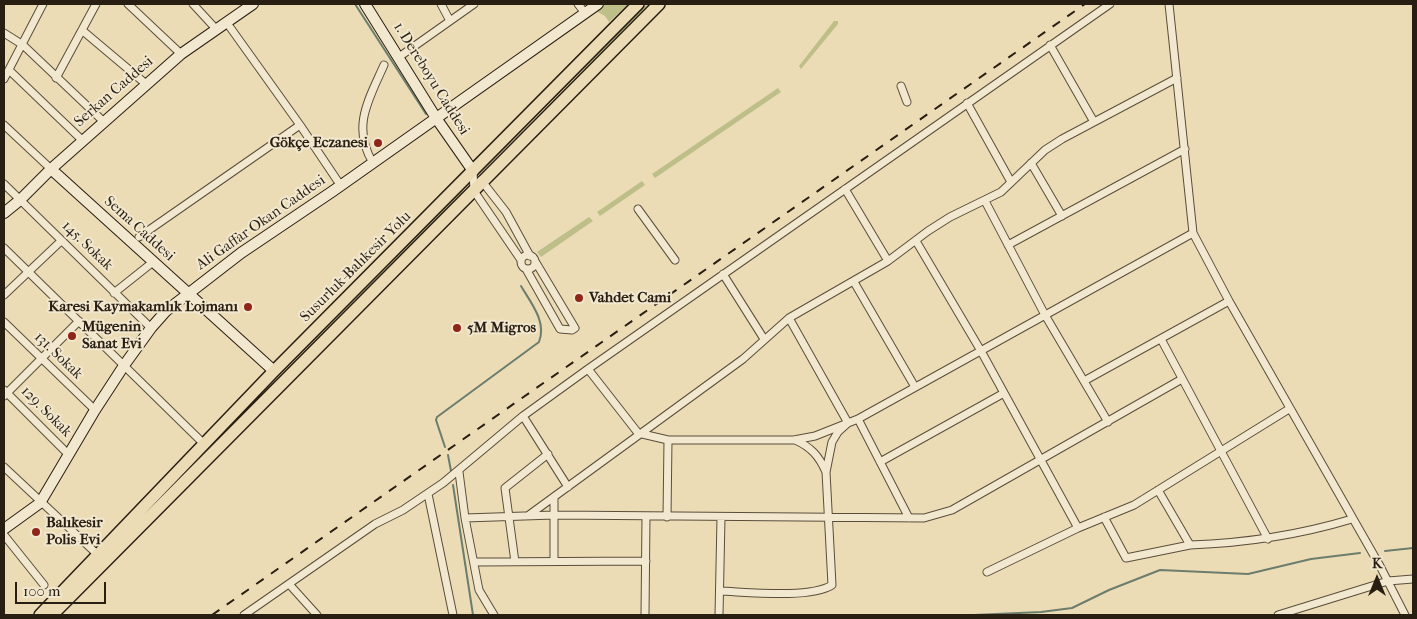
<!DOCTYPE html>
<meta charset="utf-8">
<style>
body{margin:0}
#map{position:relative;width:1417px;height:619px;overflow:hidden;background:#ebdcb5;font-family:"IM FELL French Canon",serif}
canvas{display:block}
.frame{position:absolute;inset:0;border:5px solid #291e12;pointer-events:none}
.north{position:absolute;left:1352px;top:554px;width:50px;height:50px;-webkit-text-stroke:4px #f2e8cf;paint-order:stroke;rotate:0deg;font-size:14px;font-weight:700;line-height:20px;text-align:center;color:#291e12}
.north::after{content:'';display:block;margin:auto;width:18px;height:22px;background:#291e12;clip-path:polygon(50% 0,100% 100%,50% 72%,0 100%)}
.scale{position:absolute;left:15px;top:582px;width:91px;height:22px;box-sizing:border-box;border:2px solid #291e12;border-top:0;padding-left:6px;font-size:15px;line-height:18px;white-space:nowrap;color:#291e12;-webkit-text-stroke:4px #f2e8cf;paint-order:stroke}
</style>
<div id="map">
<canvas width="1417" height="619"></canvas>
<div class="frame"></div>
<div class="north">K</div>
<div class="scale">100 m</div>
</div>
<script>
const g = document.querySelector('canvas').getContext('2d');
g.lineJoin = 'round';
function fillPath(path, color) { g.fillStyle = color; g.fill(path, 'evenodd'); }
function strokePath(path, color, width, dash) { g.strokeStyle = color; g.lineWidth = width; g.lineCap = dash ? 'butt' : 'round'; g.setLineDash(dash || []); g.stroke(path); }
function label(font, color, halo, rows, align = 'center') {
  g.font = font + ' "IM FELL French Canon",serif'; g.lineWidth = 4; g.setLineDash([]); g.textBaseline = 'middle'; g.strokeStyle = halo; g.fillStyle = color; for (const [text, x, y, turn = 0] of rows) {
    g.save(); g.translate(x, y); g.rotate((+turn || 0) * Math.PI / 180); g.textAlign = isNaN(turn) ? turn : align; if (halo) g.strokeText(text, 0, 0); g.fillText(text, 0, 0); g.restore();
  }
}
const green = new Path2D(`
 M606,4H628L609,22L605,16L596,11Z
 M647,4H651L485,171Z
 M834,21H838V24L801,69L799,66Z
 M778,88L781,92L655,178L652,174Z
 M642,181L645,185L600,216L597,212Z
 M462,191H466L76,582Z
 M589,217L593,221L541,257L537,252Z`);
const stream = new Path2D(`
 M355,4L426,114
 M445,447L436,420L437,417L539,342C547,322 531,303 521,286
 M448,455L451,471
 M453,485L473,615
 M1385,551L1413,548
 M833,615H968
 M974,615L1041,612L1072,608L1109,590L1160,570L1248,574L1311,559L1360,553`);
const minor = new Path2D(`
 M128,4L181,54
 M193,4L216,29
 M441,4L450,21
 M578,4L585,13
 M1169,4L1193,233L1229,301L1380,566L1405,615
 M83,31L146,84
 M4,33L23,45L103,121
 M1050,45L1094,122
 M399,57L474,4
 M9,70L82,140
 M56,78L96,4
 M4,79L43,4
 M901,86L907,102
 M967,103L1011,182
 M4,125L51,169
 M300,125L341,186
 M373,163C351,127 369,99 384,65
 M1031,163L1062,216
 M473,171L474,191L521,260
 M481,180L506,212L530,256
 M4,184L151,328
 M845,189L888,261
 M985,201L1045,315L1108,422
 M638,209L675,260
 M139,237L300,125L227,23
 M916,241L981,351L1078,528
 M1008,245L1185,149
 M4,248L204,444
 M521 262a7 7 0 1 1 14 0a7 7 0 1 1-14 0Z
 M526,269L560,329L572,330L575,328L535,261
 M723,274L764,339
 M854,282L915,387
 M114,293L153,262
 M4,295L61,241
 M4,322L95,410
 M1161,339L1268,539
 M588,369L638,433L668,440H794L815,436L858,419L1193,233
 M1084,381L1229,301
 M4,390L68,454
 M4,396L79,321
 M523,416L568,487
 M858,419L909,518
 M795,440C811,447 819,456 826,472
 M880,462L1004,393
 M4,467L98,555
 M459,472L465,518L479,590L494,615
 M1158,490L1190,545C1246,543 1299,535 1352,519
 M428,494L453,615
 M554,498V561
 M529,515L743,359L789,318L888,261L928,231L950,217L1001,192L1045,150L1062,139L1177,78
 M667,517L668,440
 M1104,517L1126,558L1190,545
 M465,518L554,515L924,518L952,510L1182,379
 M4,535L44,585
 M475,562L646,561
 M515,562L505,488L548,454
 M987,572L1078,528L1134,505L1289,409
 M289,584L317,615
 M720,591C747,592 810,599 832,585L826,472L832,442L838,432L848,423L789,318
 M244,615L375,524L403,510L443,483L523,416L588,369L1110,4
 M645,615L646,517
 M719,615L721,518
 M1278,615L1388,581L1413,579`);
const secondary = new Path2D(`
 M365,4L436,118L473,171
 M51,169L274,371
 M4,213L20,200L51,169L181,54L253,4
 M4,529L40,503L95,410L125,364L151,328L166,311L241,253L333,191L598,4`);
const trunk = new Path2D(`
 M40,615L274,371L638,4
 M52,615L659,4`);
const rail = new Path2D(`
 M212,615L1085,4`);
const markers = [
 [378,143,5,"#8f2418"],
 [579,298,5,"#8f2418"],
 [248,307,5,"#8f2418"],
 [457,328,5,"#8f2418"],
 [72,336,5,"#8f2418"],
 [36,532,5,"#8f2418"]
];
const streetNames = [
 ["1. Dereboyu Caddesi",431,79,58],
 ["Serkan Caddesi",114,92,-41],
 ["Ali Gaffar Okan Caddesi",261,223,-35],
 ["Sema Caddesi",139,229,42],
 ["145. Sokak",87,246,44],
 ["Susurluk-Balıkesir Yolu",356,267,-45],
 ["131. Sokak",58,356,44],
 ["129. Sokak",46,412,45]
];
const poiNames = [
 ["Gökçe Eczanesi",368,143,"right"],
 ["Vahdet Cami",589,298],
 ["Karesi Kaymakamlık Lojmanı",238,307,"right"],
 ["Mügenin",82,327],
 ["Sanat Evi",82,344],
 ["5M Migros",467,328],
 ["Balıkesir",46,523],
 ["Polis Evi",46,540]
];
fillPath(green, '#bebe88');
strokePath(stream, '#6c7d6e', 2);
strokePath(minor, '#5a4e3b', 9);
strokePath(secondary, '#291e12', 12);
strokePath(trunk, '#291e12', 14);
strokePath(minor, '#f2e8cf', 7);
strokePath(secondary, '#f2e8cf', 10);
strokePath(trunk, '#ebdcb5', 11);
strokePath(rail, '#291e12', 2, [9, 9]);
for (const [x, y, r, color] of markers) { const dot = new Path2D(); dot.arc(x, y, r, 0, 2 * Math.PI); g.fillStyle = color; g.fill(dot); strokePath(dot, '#f2e8cf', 2); }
label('15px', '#291e12', '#f2e8cf', streetNames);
label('bold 15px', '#291e12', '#f2e8cf', poiNames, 'left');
</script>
